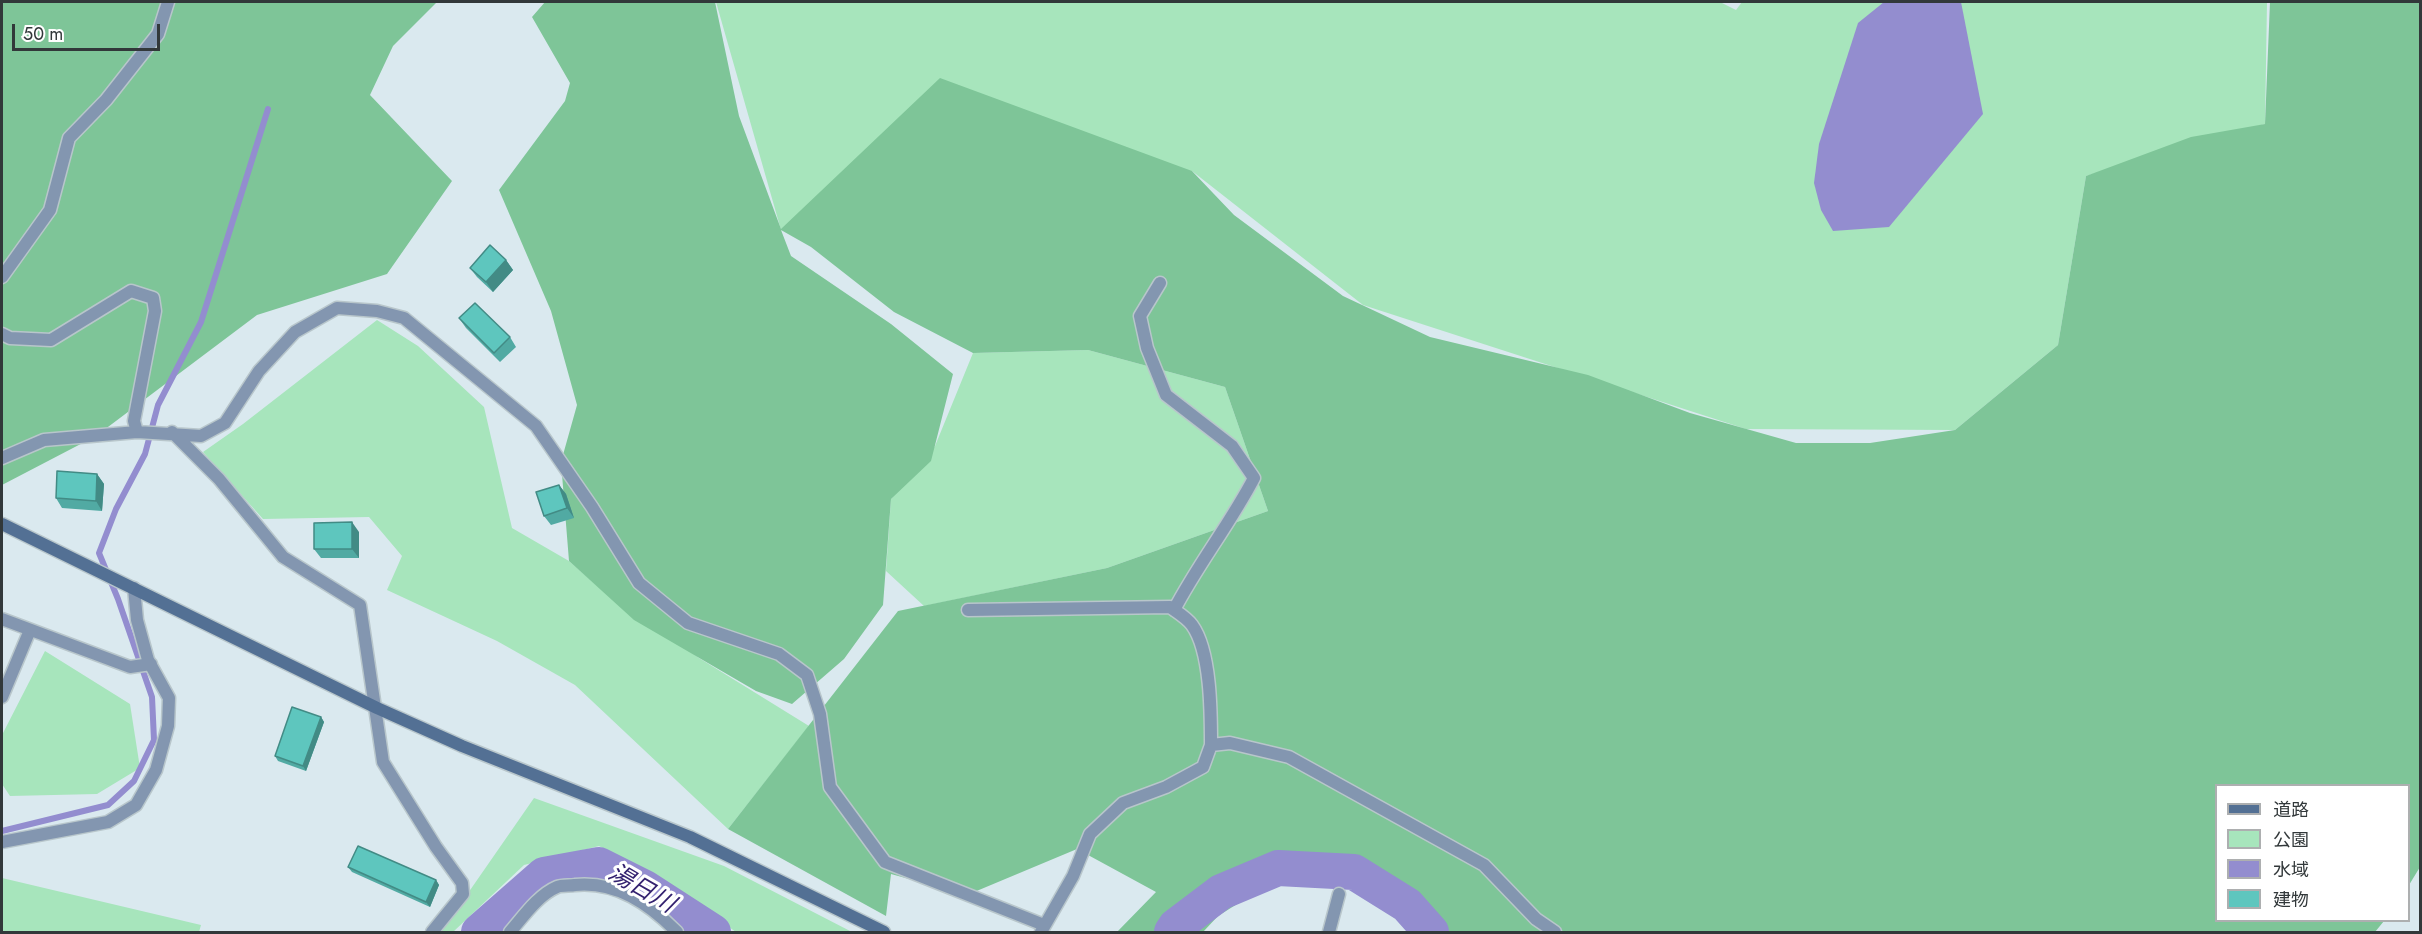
<!DOCTYPE html>
<meta charset="utf-8">
<style>
body{margin:0}
#map{position:relative;width:2422px;height:934px;overflow:hidden;background:#dae9ef;font-family:Jost,"Noto Sans JP",sans-serif}
canvas{display:block}
.frame{position:absolute;inset:0;border:3px solid #32383a;pointer-events:none}
.legend{position:absolute;left:2215px;top:784px;width:195px;height:138px;box-sizing:border-box;background:#fff;border:2px solid #adafb0;margin:0;padding:8px 10px;list-style:none;font-size:18px;color:#32383a}
.legend li{display:flex;align-items:center;gap:12px;height:30px}
.legend b{width:30px;border:2px solid #adafb0}
.scale{position:absolute;left:12px;top:24px;width:148px;height:27px;box-sizing:border-box;border:3px solid #32383a;border-top:0;padding-left:8px;font-size:18px;line-height:21px;white-space:nowrap;color:#32383a;-webkit-text-stroke:4px #fff;paint-order:stroke}
</style>
<div id="map">
<canvas width="2422" height="934"></canvas>
<div class="frame"></div>
<ul class="legend">
<li><b style="height:8px;background:#537094"></b>道路</li>
<li><b style="height:16px;background:#a7e5bc"></b>公園</li>
<li><b style="height:16px;background:#938dcf"></b>水域</li>
<li><b style="height:16px;background:#5ec6be"></b>建物</li>
</ul>
<div class="scale">50 m</div>
</div>
<script>
const g = document.querySelector('canvas').getContext('2d');
g.lineJoin = 'round';
function fillPath(path, color) { g.fillStyle = color; g.fill(path, 'evenodd'); }
function strokePath(path, color, width, dash) { g.strokeStyle = color; g.lineWidth = width; g.lineCap = dash ? 'butt' : 'round'; g.setLineDash(dash || []); g.stroke(path); }
function label(font, color, halo, rows, align = 'center') {
  g.font = font + ' Jost,"Noto Sans JP",sans-serif'; g.lineWidth = 6; g.setLineDash([]); g.textBaseline = 'middle'; g.strokeStyle = halo; g.fillStyle = color; for (const [text, x, y, turn = 0] of rows) {
    g.save(); g.translate(x, y); g.rotate((+turn || 0) * Math.PI / 180); g.textAlign = isNaN(turn) ? turn : align; if (halo) g.strokeText(text, 0, 0); g.fillText(text, 0, 0); g.restore();
  }
}
const green = new Path2D(`
 M716,2H1720L1736,10L1742,2H2267L2265,124L2086,176L2058,345L1955,430L1746,429L1363,305L1192,171L781,230Z
 M377,320L418,346L484,407L512,528L569,561L595,584L699,658L809,726L728,829L575,685L497,641L387,590L402,556L369,517L263,519L203,452L243,424Z
 M1088,350L1225,387L1268,511L1107,568L924,606L886,571L891,499L935,446L973,353Z
 M45,651L130,704L140,768L97,794L10,796L2,784V735Z
 M534,798L724,866L852,932H736L660,879L599,846L524,865L453,932H441Z
 M2,874V878L201,925L199,932H2Z`);
const forest = new Path2D(`
 M2,2H437L393,46L370,95L452,181L387,274L257,315L96,436L2,485Z
 M545,2H715L739,116L781,229L940,78L1192,171L1234,215L1343,296L1430,337L1588,375L1690,413L1796,443H1870L1955,430L2058,345L2086,176L2191,137L2265,124L2270,2H2420V867L2409,885L2408,786H2216V920L2384,921L2375,932H1415L1354,873L1293,869L1218,916L1203,932H1117L1156,892L1077,849L967,895L891,874L886,916L728,829L898,611L1107,568L1268,511L1225,387L1088,350L973,353L894,312L811,247L781,230L791,256L891,324L953,374L931,461L891,499L883,605L844,659L792,704L756,691L634,620L569,561L561,462L577,405L551,311L499,190L565,101L570,83L532,17Z`);
const water = new Path2D(`
 M1884,2H1961L1983,114L1889,227L1833,231L1821,210L1814,183L1819,144L1858,23Z`);
const stream = new Path2D(`
 M2,831L108,805L134,781L154,740L152,697L118,599L99,553L116,509L145,454L158,405L201,322L268,109`);
const river = new Path2D(`
 M479,932L544,875L599,865L645,888L713,932
 M1172,932L1176,926L1221,892L1278,868L1354,872L1407,905L1431,932`);
const street = new Path2D(`
 M2,277L50,210L69,138L106,100L158,34L168,2
 M1160,283L1140,316L1147,348L1166,395L1232,446L1254,478C1230,524 1198,564 1174,610
 M2,334L10,338L51,340L131,291L153,298L155,311L134,421L137,432
 M172,432L219,479L283,557L360,605L383,762L436,847L462,883L463,894L432,932
 M2,458L44,440L137,432L201,436L225,423L259,371L295,332L337,308L377,311L404,318L536,426L592,507L639,583L688,623L779,654L807,675L820,714L830,787L885,862L1044,925
 M968,610L1170,607C1177,612 1187,618 1192,625C1211,651 1211,713 1211,745
 M2,619L130,667L151,664
 M2,697L30,630
 M2,842L108,822L136,805L156,770L168,726L169,698L148,660L137,620L134,588
 M510,932C523,917 538,895 557,887C562,885 570,886 575,885C617,881 649,904 677,932
 M1041,932L1073,876L1090,834L1123,803L1166,787L1203,767L1211,745L1230,743L1289,757L1484,865L1536,919L1555,932
 M1329,932L1339,894`);
const secondary = new Path2D(`
 M2,524L377,708L462,746L690,837L884,932`);
const wall = new Path2D(`
 M506,260L513,270L493,292L477,277L470,268Z
 M459,318L510,337L516,347L500,362L466,328Z
 M97,474L104,484L102,511L62,508L56,498Z
 M559,485L566,494L574,518L551,525L544,516Z
 M359,532V558H321L314,549Z
 M321,717L324,722L306,771L278,761L275,756Z
 M348,867L436,880L439,885L430,907L352,872Z`);
const shadedWall = new Path2D(`
 M506,260L513,270L493,292L486,282Z
 M97,474L104,484L102,511L96,501Z
 M559,485L566,494L574,518L567,508Z
 M352,522L359,532V558L352,549Z
 M321,717L324,722L306,771L303,766Z
 M436,880L439,885L430,907L426,902Z`);
const building = new Path2D(`
 M490,245L506,260L486,282L470,268Z
 M475,303L510,337L494,353L459,318Z
 M57,471L97,474L96,501L56,498Z
 M559,485L567,508L544,516L536,492Z
 M352,522V549H314V523Z
 M292,707L321,717L303,766L275,756Z
 M358,846L436,880L426,902L348,867Z`);
const waterNames = [
 ["湯日川",641,890,30]
];
fillPath(green, '#a7e5bc');
fillPath(forest, '#7ec598');
fillPath(water, '#938dcf');
strokePath(stream, '#938dcf', 6);
strokePath(river, '#938dcf', 36);
strokePath(street, '#b8c6cb', 15);
strokePath(secondary, '#b8c6cb', 15);
strokePath(street, '#8396b0', 12);
strokePath(secondary, '#537094', 12);
fillPath(wall, '#51aaa3');
fillPath(shadedWall, '#428b85');
fillPath(building, '#5ec6be');
strokePath(building, '#428b85', 1.5);
label('italic 24px', '#342270', '#fff', waterNames);
</script>
